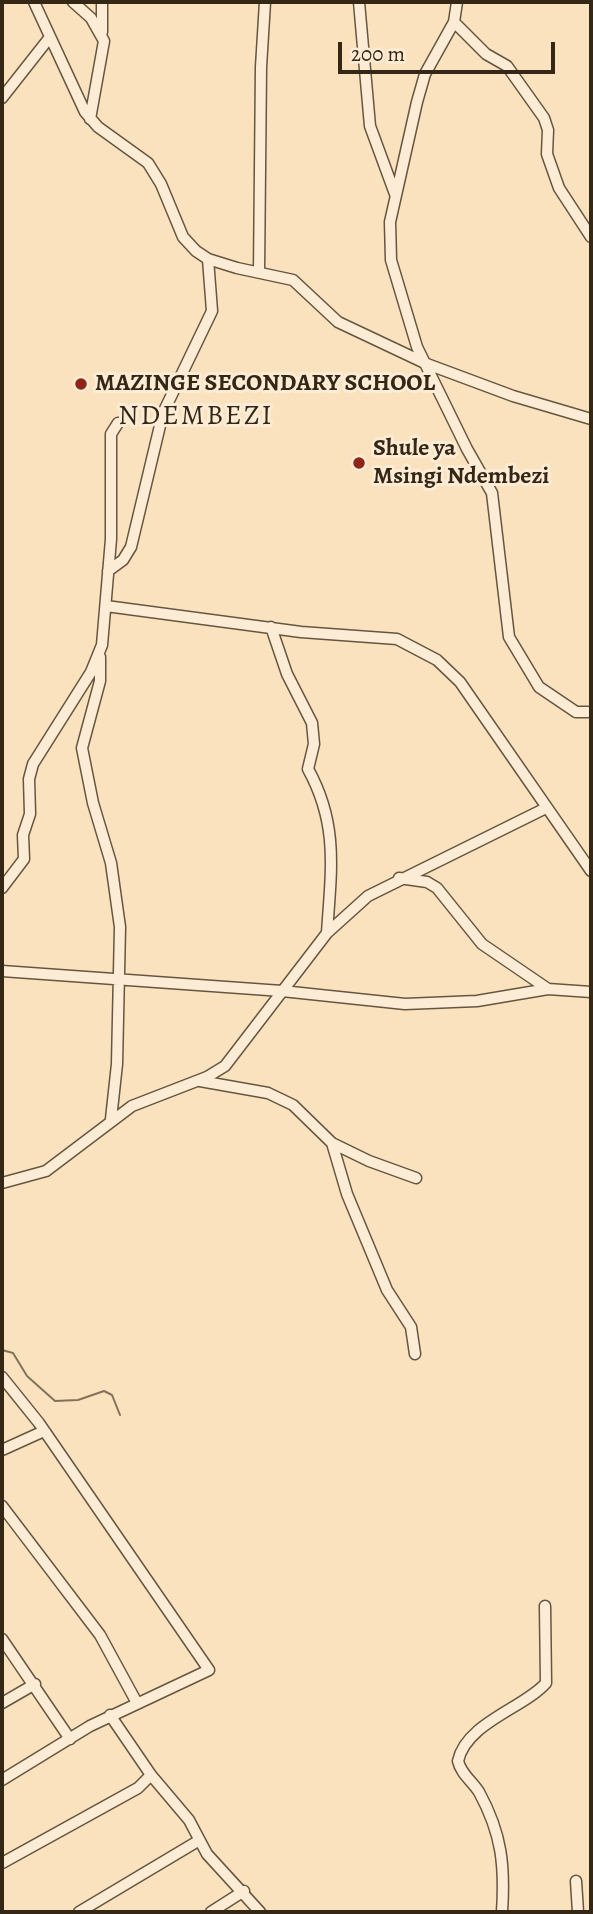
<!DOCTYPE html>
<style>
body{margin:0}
#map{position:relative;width:593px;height:1914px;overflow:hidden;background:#fbe2be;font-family:Alegreya,serif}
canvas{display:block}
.frame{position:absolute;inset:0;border:4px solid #342716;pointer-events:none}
.scale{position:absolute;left:338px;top:42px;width:217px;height:32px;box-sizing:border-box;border:4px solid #342716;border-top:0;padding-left:9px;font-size:21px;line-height:24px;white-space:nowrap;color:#342716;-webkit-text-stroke:5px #fcecd5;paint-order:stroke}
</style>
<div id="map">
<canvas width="593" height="1914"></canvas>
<div class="frame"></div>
<div class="scale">200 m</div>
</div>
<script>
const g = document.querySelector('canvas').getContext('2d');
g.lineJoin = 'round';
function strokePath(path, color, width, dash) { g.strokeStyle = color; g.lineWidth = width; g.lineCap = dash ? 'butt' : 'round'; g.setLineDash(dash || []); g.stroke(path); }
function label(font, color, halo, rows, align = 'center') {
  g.font = font + ' Alegreya,serif'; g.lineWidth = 6; g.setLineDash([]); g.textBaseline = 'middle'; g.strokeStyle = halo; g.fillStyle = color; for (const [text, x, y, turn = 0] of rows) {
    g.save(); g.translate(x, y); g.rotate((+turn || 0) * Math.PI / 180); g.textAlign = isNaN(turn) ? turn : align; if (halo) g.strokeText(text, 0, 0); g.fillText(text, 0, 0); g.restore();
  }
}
const stream = new Path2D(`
 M2,1350L13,1353L27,1376L55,1401L78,1400L104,1391L112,1395L120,1415`);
const minor = new Path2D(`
 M34,2L85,112L98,127L148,163L161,184L183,237L196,251L208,259L237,268L293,280L338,322L427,364L513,396L591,419
 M73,2L91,18L104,41L90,119
 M359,2L370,126L395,194
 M457,2L454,22L425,74L417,102L390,222L391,260L417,347L467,449L492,493L509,637L539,687L576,712H591
 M454,22L486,54L507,66L544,118L548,130L547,154L559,188L591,237
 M102,32V2
 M2,98L50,37
 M259,272L261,67L265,2
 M108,571L123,560L131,547L163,413L212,311L208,259
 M106,606L301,632L397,639L437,660L460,682L591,871
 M271,627L287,674L312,723L314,744L308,769C339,825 331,871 327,933
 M100,657V681L82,748L93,803L111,863L120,927L117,1064L111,1119
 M399,878L427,882L437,888L482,944L548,989
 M2,888L24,859L23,835L30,814L29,779L33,764L91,672L102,645L111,539V434L118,423
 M2,971L282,991L405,1004L477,1001L548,989L591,992
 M200,1081L268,1093L293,1105L332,1143L369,1161L416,1178
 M332,1143L347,1194L387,1290L411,1327L415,1354
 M2,1183L46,1171L132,1106L207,1077L225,1066L327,933L368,896L546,808
 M2,1377L39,1423L209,1670L90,1726L2,1780
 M2,1450L44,1431
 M2,1506L100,1635L137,1703
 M2,1639L70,1739
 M2,1703L35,1684
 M110,1715L151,1775L189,1820L207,1854L260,1912
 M2,1863L138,1788L151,1775
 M576,1881L578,1912
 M79,1912L198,1841
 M211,1912L244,1891
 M502,1912C505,1866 502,1834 479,1792C472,1781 461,1774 458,1761C466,1723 524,1708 546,1683L545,1606`);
const markers = [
 [81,384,7,"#8f2418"],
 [359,463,7,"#8f2418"]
];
const poiNames = [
 ["MAZINGE SECONDARY SCHOOL",95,384],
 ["Shule ya",373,449],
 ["Msingi Ndembezi",373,477]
];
const quarterNames = [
 ["NDEMBEZI",196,417]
];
strokePath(stream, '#837159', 2);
strokePath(minor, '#665640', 13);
strokePath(minor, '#fcecd5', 10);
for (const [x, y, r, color] of markers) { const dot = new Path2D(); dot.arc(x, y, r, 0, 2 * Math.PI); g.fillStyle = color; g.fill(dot); strokePath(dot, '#fcecd5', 2.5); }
label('bold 24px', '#342716', '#fcecd5', poiNames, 'left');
g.letterSpacing = '2px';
label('28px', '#342716', '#fcecd5', quarterNames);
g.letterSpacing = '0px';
</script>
